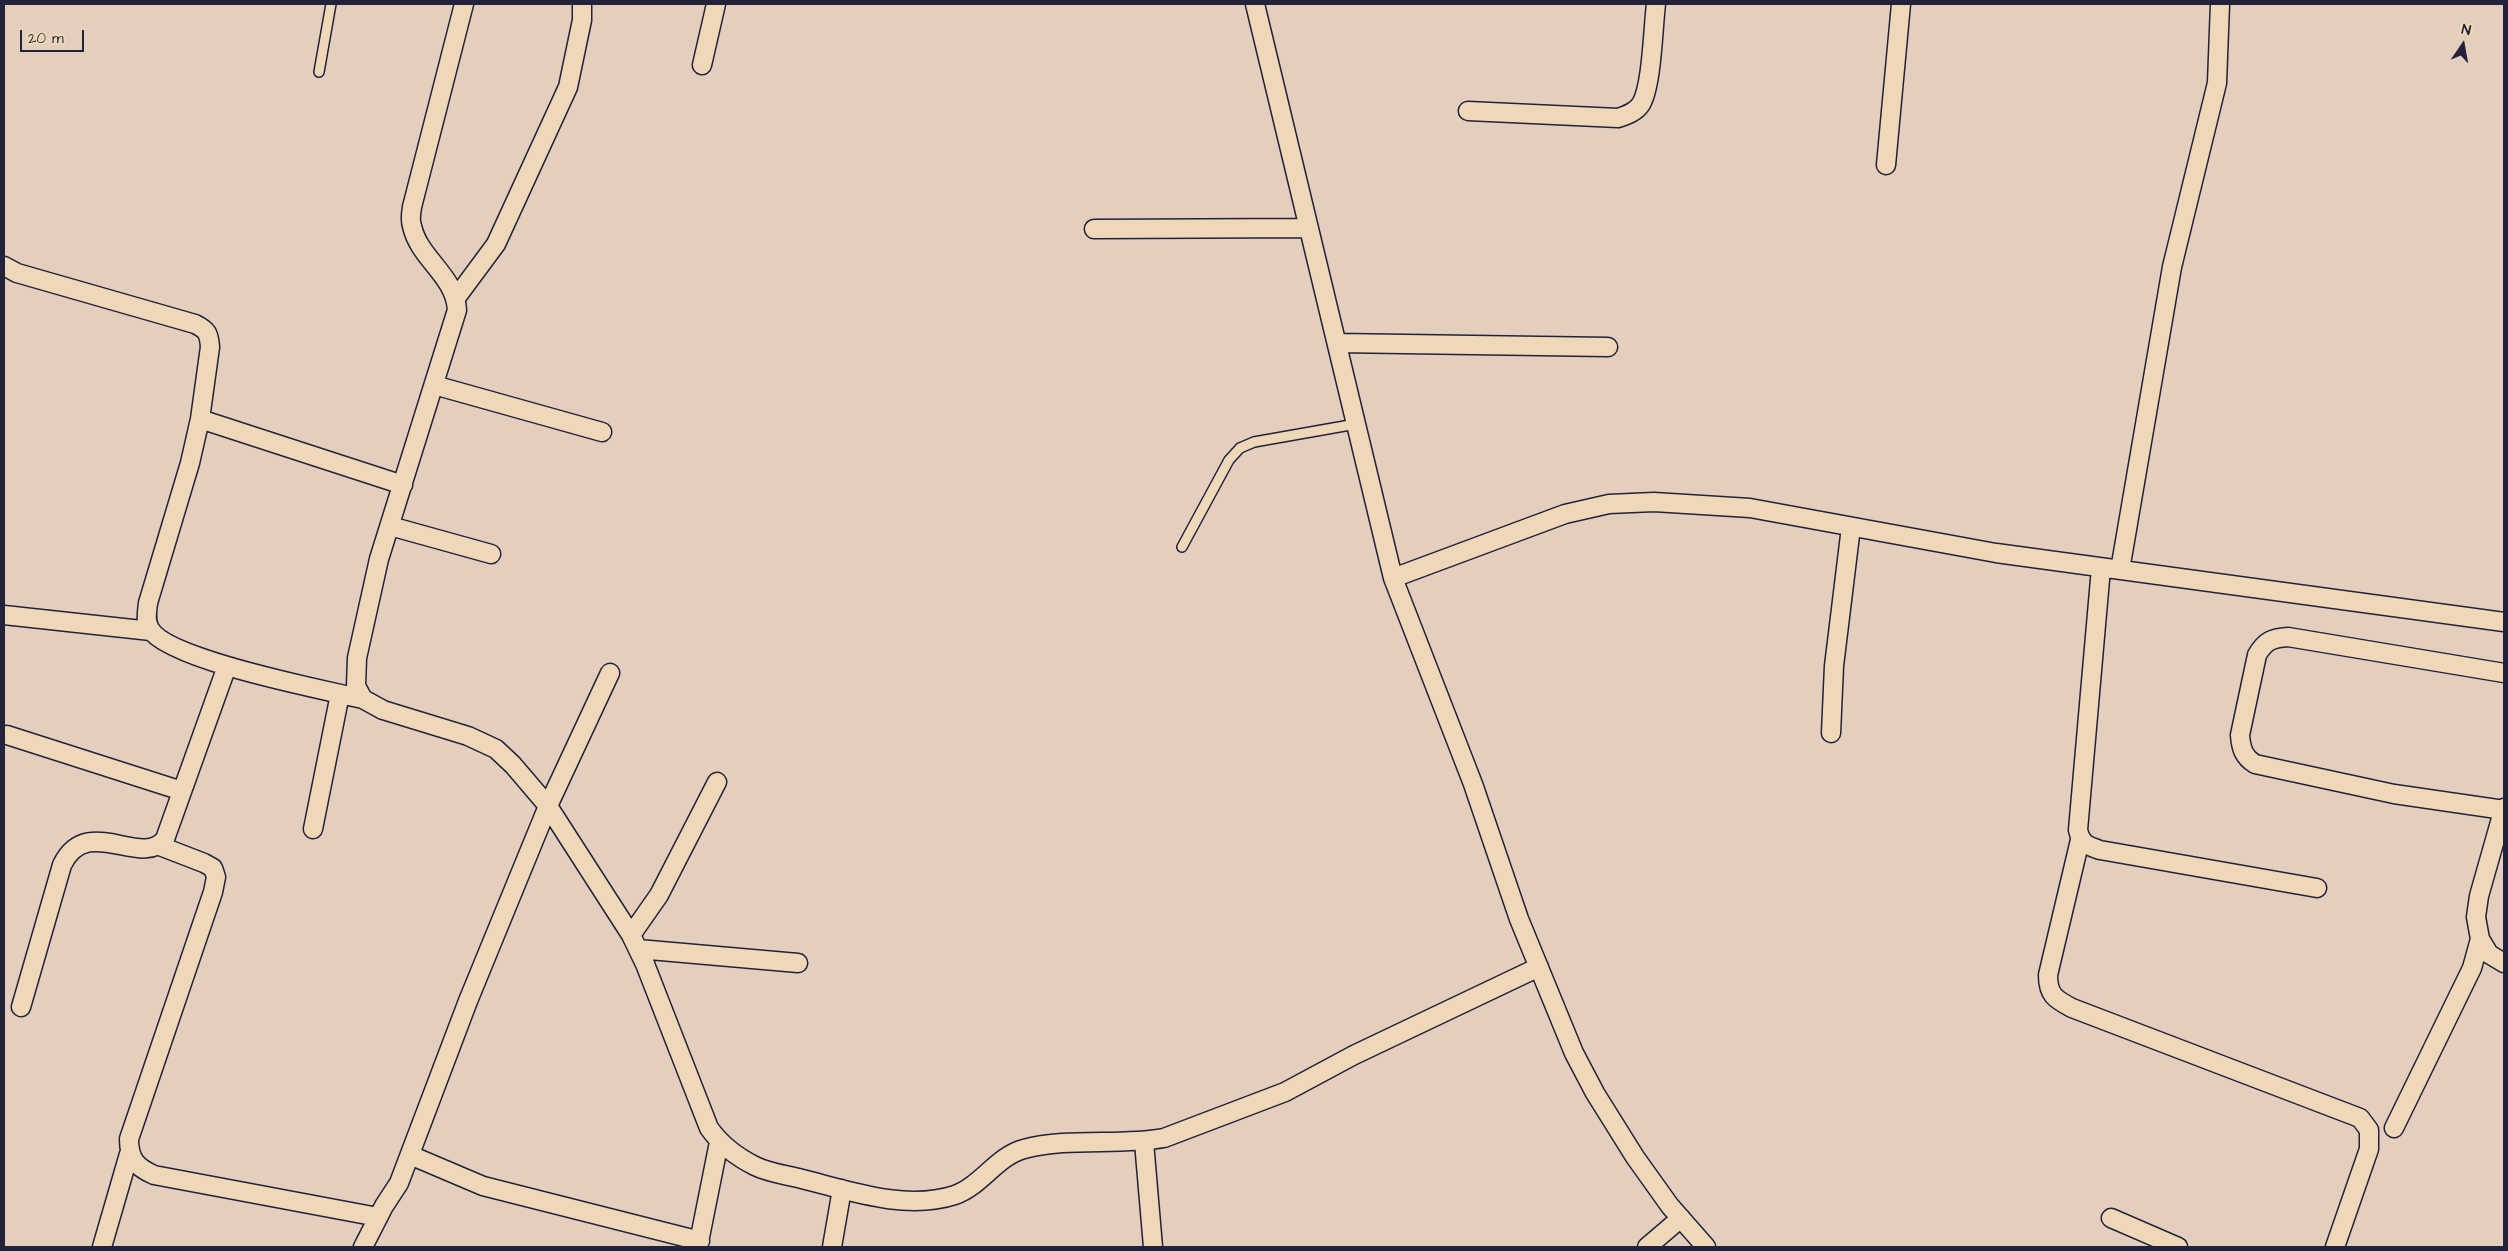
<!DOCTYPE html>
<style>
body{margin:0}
#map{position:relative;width:2508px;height:1251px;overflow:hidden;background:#e4cfbf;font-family:"Architects Daughter",sans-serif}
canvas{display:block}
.frame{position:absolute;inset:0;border:5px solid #22223b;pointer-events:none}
.north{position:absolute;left:2438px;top:20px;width:50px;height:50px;-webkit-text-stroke:4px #eed8b7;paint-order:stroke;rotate:12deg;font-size:14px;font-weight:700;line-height:20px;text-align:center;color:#22223b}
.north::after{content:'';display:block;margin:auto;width:18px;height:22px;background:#22223b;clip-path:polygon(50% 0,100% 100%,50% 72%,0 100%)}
.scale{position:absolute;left:20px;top:30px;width:64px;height:22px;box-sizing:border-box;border:2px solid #22223b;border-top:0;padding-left:6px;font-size:15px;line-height:18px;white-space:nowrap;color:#22223b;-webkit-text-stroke:4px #eed8b7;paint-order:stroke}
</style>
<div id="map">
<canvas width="2508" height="1251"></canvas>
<div class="frame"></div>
<div class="north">N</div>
<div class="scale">20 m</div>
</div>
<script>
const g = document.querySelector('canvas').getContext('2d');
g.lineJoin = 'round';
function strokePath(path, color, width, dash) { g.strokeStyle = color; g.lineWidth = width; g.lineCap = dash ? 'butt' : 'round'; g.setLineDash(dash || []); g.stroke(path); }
const service = new Path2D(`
 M319,72L331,4
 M1182,547L1229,460L1240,448L1254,442L1356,424`);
const minor = new Path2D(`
 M464,4L412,207C411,213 410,221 412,226C419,259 455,275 457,310L379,559L357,658L356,686L363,699L383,710L468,736L496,749L513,765L548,806L631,935L645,964L709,1128C721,1145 735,1156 755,1166C769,1173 787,1175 802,1179C850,1191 906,1211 955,1195C981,1186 997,1156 1024,1149C1069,1137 1118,1146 1164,1138L1285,1092L1354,1055L1539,967
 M1255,4L1393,578L1473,784L1519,919L1574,1053L1595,1093L1635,1157L1670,1206L1706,1247
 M702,65L716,4
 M1468,111L1618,118C1627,115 1636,112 1641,104C1652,86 1653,27 1656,4
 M1886,165L1901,4
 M1094,229L1309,228
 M4,266L17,273L195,324C207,330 209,333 210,347L200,419L190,463L148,603C147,613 145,621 150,629C168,660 325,690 363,699
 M456,298L496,244L568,87L582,20V4
 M1337,343L1608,347
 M434,385L602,432
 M200,419L403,485
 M390,526L491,554
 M2101,568L2078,830C2081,844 2088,846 2100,850L2317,888
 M2120,570L2172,267L2217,83L2220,4
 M1393,578L1565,514L1609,504L1654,502L1750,508L1996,553L2504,622
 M4,615L151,631
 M1831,733L1834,666L1851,527
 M7,735L182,791
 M2504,808L2479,896L2476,917L2480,939L2489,954L2504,963
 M2504,810L2394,794L2255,764C2244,757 2241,749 2240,735L2257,655C2265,641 2272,638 2288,637L2504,673
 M313,829L340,694
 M2080,840L2048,975C2048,995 2055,999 2072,1008L2360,1118L2369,1130V1149L2335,1247
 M160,846L204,863L213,868L216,877L213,892L129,1139C129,1159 136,1167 154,1175L378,1217
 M631,935L659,895L717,782
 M638,949L798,963
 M21,1007L62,865C87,813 141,869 165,839L227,666
 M2394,1128L2472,968L2480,939
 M1144,1142L1153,1247
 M410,1155L483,1186L700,1241
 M2111,1218L2178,1247
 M102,1247L129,1154
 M363,1247L384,1206L399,1183L468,1001L548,806L610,673
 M698,1247L719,1142
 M832,1247L842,1189
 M1647,1247L1681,1218`);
strokePath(service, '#22223b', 12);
strokePath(minor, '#22223b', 21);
strokePath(service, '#eed8b7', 9);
strokePath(minor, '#eed8b7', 18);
</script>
